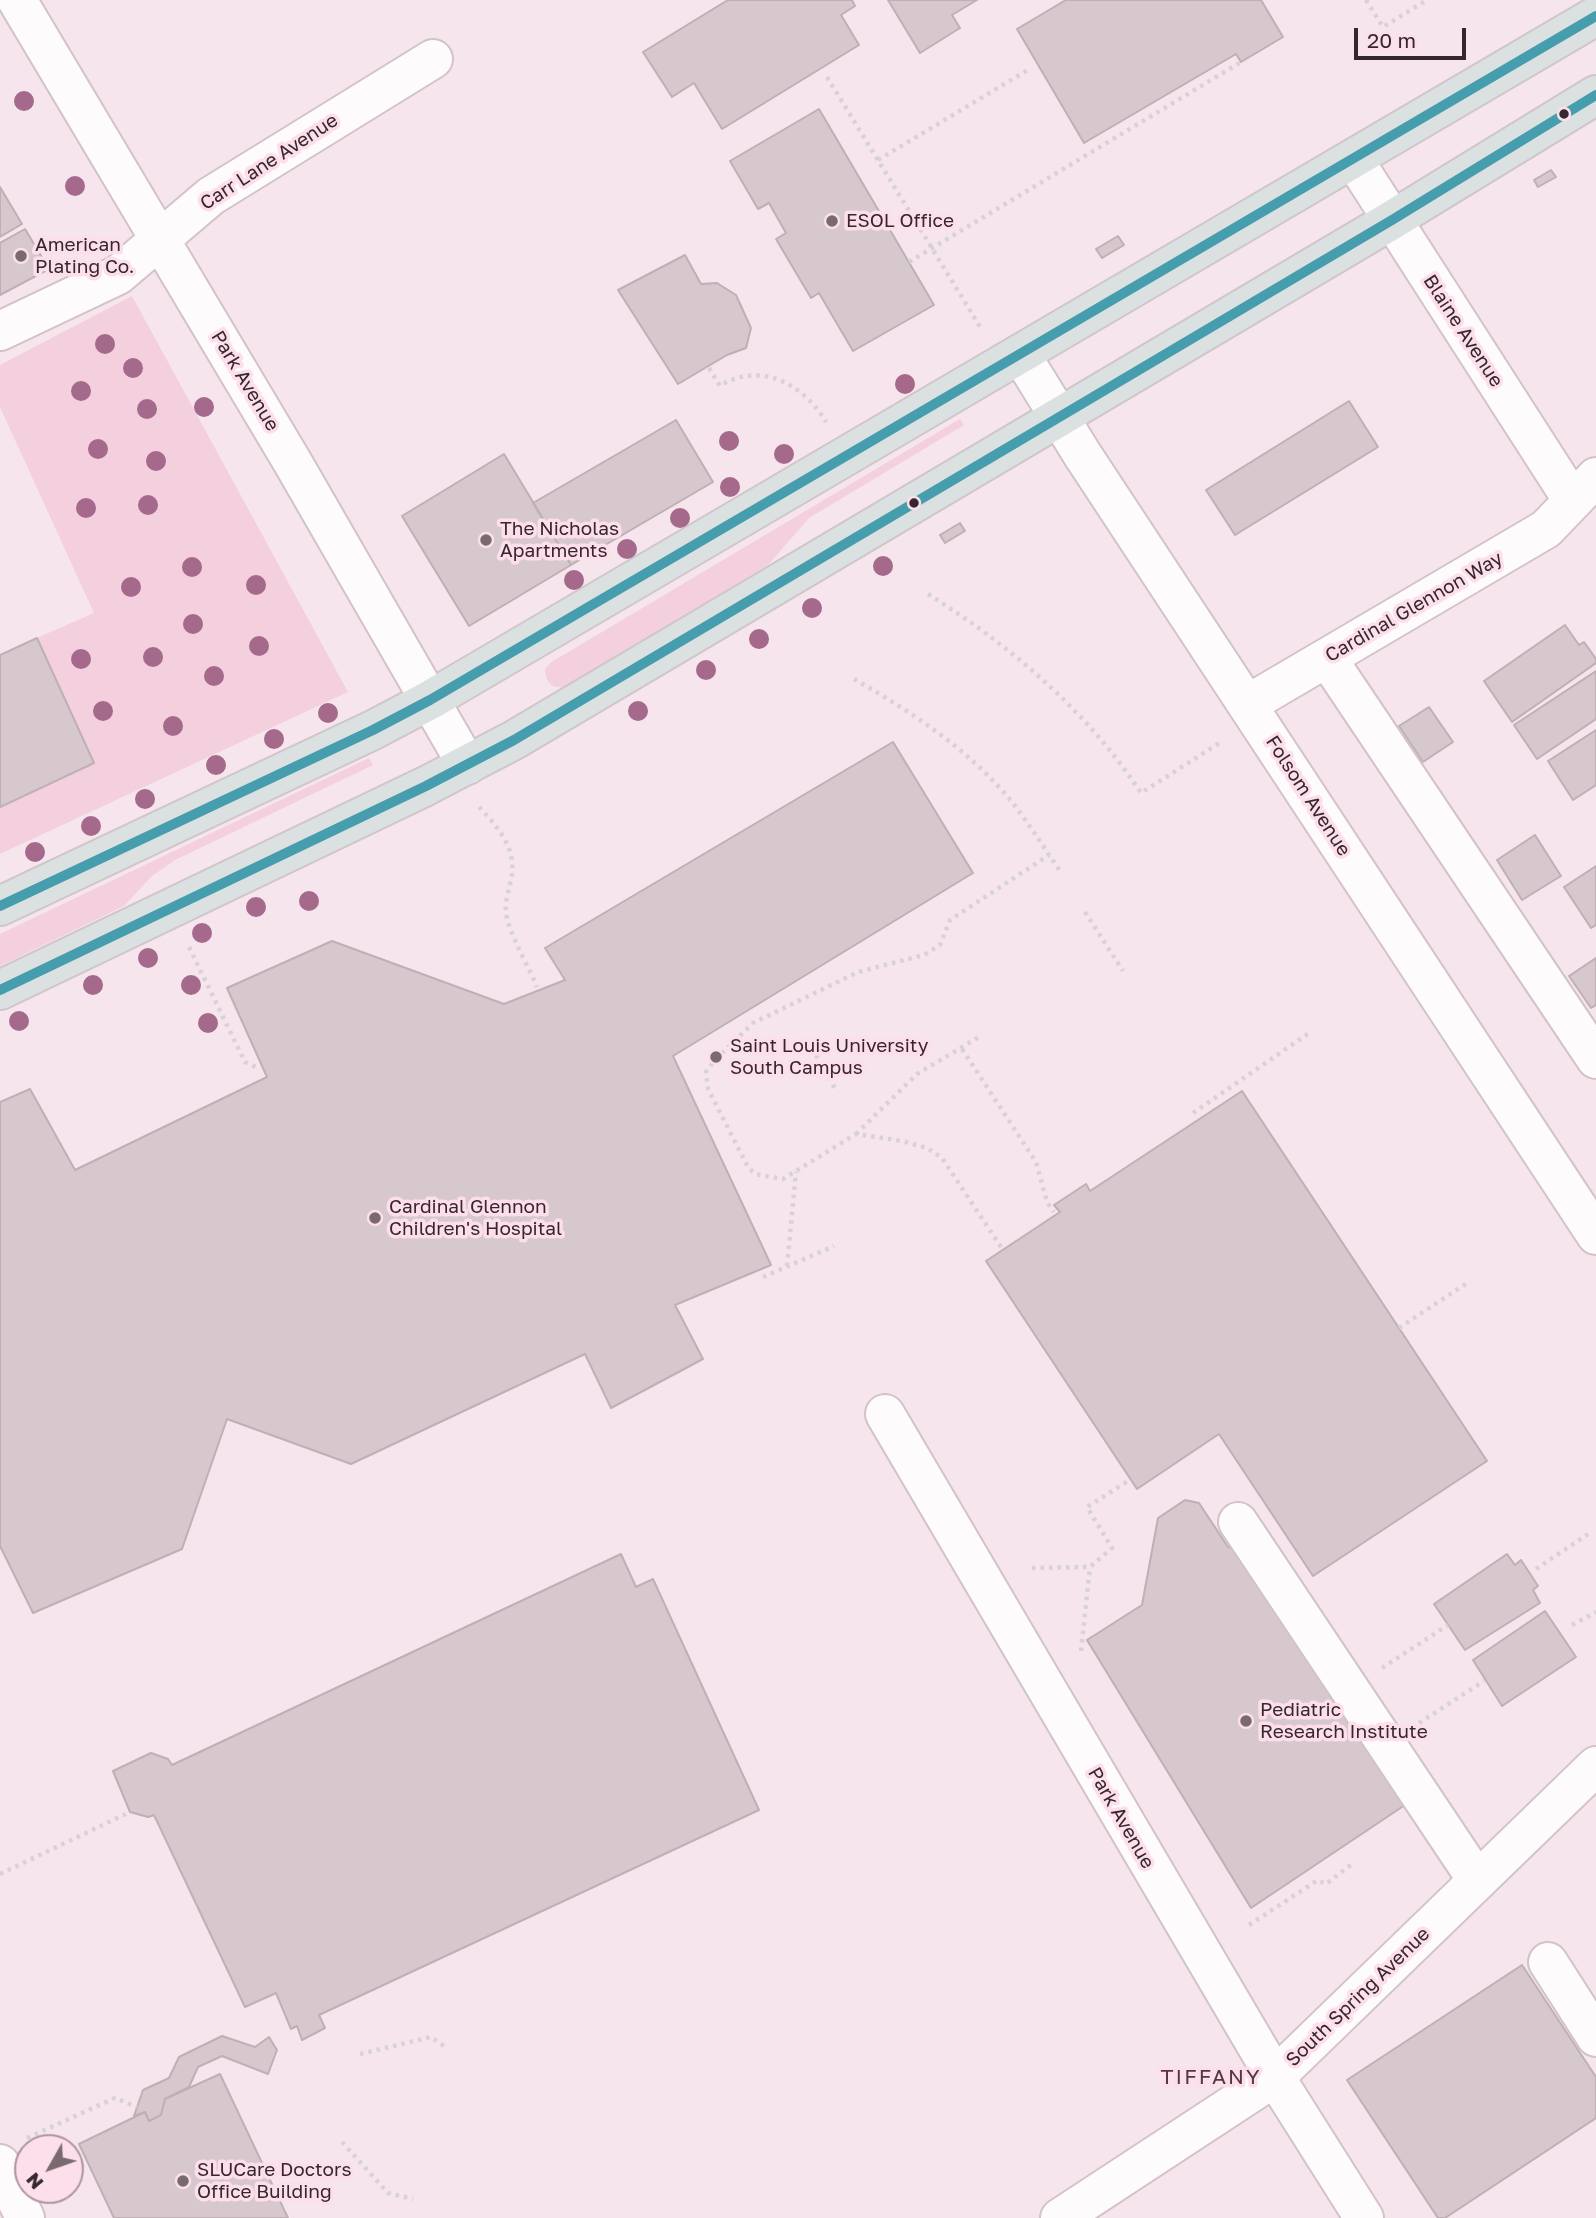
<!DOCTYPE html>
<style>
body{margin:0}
#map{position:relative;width:1596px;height:2218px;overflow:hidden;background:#f6e5ec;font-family:"Golos Text",sans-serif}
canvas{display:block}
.north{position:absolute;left:14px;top:2134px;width:70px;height:70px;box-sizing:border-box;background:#fddeeb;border:2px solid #ad959f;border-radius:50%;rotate:230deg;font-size:19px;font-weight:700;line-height:28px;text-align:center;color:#35272d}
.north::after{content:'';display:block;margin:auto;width:24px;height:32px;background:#796a70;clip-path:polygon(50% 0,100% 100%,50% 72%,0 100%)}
.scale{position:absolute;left:1354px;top:28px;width:112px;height:32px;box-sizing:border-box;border:4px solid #35272d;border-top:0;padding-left:9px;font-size:21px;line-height:24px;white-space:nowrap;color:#35272d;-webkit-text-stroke:5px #fddeeb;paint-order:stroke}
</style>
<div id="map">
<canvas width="1596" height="2218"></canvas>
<div class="north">N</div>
<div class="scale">20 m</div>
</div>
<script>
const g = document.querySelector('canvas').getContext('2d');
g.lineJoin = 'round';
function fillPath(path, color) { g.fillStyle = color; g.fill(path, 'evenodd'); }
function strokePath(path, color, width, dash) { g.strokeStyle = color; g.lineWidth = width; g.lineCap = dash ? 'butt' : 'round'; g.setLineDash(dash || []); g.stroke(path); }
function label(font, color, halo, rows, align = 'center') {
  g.font = font + ' "Golos Text",sans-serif'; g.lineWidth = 7; g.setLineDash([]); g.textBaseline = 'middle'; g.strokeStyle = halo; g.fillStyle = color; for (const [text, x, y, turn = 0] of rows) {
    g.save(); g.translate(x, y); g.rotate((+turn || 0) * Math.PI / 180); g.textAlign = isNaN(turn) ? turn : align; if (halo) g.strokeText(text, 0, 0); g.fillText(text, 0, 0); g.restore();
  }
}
const green = new Path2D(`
 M132,296L348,692L0,854V807L94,763L37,638L94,613L0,407V365Z
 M960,419L964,425L809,518L768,565L564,687C551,689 546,682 545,669L550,663Z
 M369,758L373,765L175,860L152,876L124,906L0,966V934Z`);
const building = new Path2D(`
 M728,0H852L855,6L841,15L859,45L722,129L694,83L672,97L643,52Z
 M888,0H977L952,15L960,28L920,53Z
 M1066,0H1261L1283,37L1241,62L1236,54L1084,143L1017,29Z
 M819,109L934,305L853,351L819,293L811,298L776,239L786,233L769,203L758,209L730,161Z
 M1551,170L1556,177L1538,187L1534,180Z
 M0,187L22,224L0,237Z
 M25,229L49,269L0,295V243Z
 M1118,236L1124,245L1102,258L1096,249Z
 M685,255L701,284L717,283L736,295L751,328L746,348L727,355L678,384L618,290Z
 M1349,401L1378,447L1235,535L1206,490Z
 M676,420L713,482L571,565L533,503Z
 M504,454L571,565L469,626L402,516Z
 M960,523L965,531L945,543L940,535Z
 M1565,625L1579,645L1584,642L1596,659V663L1512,722L1484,681Z
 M37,638L94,763L0,807V655Z
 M1596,671V719L1537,759L1514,725Z
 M1429,707L1453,742L1423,762L1399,726Z
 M1596,730V785L1573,800L1548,761Z
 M893,742L973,873L673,1056L771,1265L675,1305L703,1359L611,1408L585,1354L351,1464L227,1419L182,1549L33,1613L0,1546V1102L30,1089L75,1170L267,1077L227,988L332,941L504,1004L565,980L545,948Z
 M1535,835L1561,876L1522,900L1497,860Z
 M1596,866V925L1591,928L1564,887Z
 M1596,958V1005L1591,1008L1569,976Z
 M1242,1091L1487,1461L1313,1576L1219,1434L1137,1489L986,1261L1060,1212L1054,1205L1086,1184L1090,1191Z
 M1185,1500L1199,1503L1228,1547L1243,1549L1408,1803L1251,1908L1087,1640L1142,1605L1158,1518Z
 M621,1554L636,1587L653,1579L759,1810L319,2015L325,2028L302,2040L297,2026L291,2029L276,1993L245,2007L154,1815L148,1817L130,1812L113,1771L151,1753L168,1759L172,1765Z
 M1507,1554L1515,1565L1521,1560L1538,1586L1533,1590L1540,1603L1465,1650L1434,1604Z
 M1545,1611L1576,1657L1502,1706L1473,1660Z
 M1522,1965L1596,2077V2118L1445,2218H1438L1347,2080Z
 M222,2036L255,2047L269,2037L277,2050L268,2074L222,2056L198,2067L189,2087L165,2099L161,2115L149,2121L145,2112L134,2116L143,2090L169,2078L179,2057Z
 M220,2074L288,2218H114L79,2144L145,2112L149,2121L161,2115L165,2099Z`);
const path = new Path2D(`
 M1366,0L1383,27L1427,0
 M827,77L982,330
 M878,160L1031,68
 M909,262L1241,62
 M709,368L720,386C761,360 804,385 826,422
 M928,594C1011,646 1087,711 1141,793L1221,742
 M854,679C910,711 965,747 1007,796C1027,820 1042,845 1060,871
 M479,807C497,826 515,846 512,874C510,890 502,904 508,922C515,944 528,966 537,987
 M1085,912L1123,971
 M189,947L245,1062L258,1068
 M962,1049L1036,1162L1047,1202L1054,1212
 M816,1055L837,1092
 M1193,1113L1309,1033
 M856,1134L917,1074L979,1037
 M1001,1247L942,1158L927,1148L902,1141L856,1134L783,1179L755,1174L748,1167L708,1089L706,1072L715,1060L753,1023L858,972L924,955L940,945L950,920L1049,855
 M787,1266L796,1172
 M763,1277L834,1246
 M1399,1328L1470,1281
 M1032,1568L1090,1567L1112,1548L1087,1507L1128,1481
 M1536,1569L1588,1534
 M1572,1625L1596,1612
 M1081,1651L1090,1567
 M1382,1668L1448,1625
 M1419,1723L1484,1681
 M0,1874L130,1812
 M1249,1925L1318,1880L1326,1884L1352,1864
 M360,2054L431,2037L444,2046
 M27,2138L115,2098L137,2107
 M342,2142L388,2193L413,2199`);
const minor = new Path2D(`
 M17,0L293,463L467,765
 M1354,160L1573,501
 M0,331L118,275L211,196L433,59
 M1021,355L1082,454L1596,1235
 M1327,658L1596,1059
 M1248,704L1546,529L1596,477
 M885,1414L1275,2077L1364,2218
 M1238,1522L1477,1880
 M1548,1962L1596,2037
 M0,2164L25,2218
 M1060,2218L1275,2077L1596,1766`);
const major = new Path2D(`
 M0,906L373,730L430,700L1596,16
 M0,990L426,786L514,740L1392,220L1596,95`);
const bus1 = new Path2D(`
 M0,906L373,730L430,700L1596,16
 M0,990L426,786L514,740L1392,220L1596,95`);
const trees = [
 [24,101],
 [75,186],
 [105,344],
 [133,368],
 [905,384],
 [81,391],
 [204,407],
 [147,409],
 [729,441],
 [98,449],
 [784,454],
 [156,461],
 [730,487],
 [148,505],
 [86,508],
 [680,518],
 [627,549],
 [883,566],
 [192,567],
 [574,580],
 [256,585],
 [131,587],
 [812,608],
 [193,624],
 [759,639],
 [259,646],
 [153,657],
 [81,659],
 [706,670],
 [214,676],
 [103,711],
 [638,711],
 [328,713],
 [173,726],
 [274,739],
 [216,765],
 [145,799],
 [91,826],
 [35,852],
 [309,901],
 [256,907],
 [202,933],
 [148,958],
 [93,985],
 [191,985],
 [19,1021],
 [208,1023]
];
const markers = [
 [1564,114,6,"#35272d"],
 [832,221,7,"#796a70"],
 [21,256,7,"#796a70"],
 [914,503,6,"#35272d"],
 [486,540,7,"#796a70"],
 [716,1057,7,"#796a70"],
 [375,1218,7,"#796a70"],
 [1246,1721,7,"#796a70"],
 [183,2181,7,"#796a70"]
];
const streetNames = [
 ["Carr Lane Avenue",269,162,-33],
 ["Blaine Avenue",1463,331,57],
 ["Park Avenue",245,381,59],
 ["Cardinal Glennon Way",1414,607,-30],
 ["Folsom Avenue",1308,796,57],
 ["Park Avenue",1121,1818,60],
 ["South Spring Avenue",1358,1997,-44]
];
const poiNames = [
 ["ESOL Office",846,221],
 ["American",35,245],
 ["Plating Co.",35,267],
 ["The Nicholas",500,529],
 ["Apartments",500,551],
 ["Saint Louis University",730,1046],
 ["South Campus",730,1068],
 ["Cardinal Glennon",389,1207],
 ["Children's Hospital",389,1229],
 ["Pediatric",1260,1710],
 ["Research Institute",1260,1732],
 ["SLUCare Doctors",197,2170],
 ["Office Building",197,2192]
];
const neighbourhoodNames = [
 ["TIFFANY",1211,2077]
];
fillPath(green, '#f4cfde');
fillPath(building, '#d7c8ce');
strokePath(building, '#beb0b6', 2);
strokePath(minor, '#d2c3c9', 42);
strokePath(major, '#cfc6ca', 42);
strokePath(path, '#d7d3d5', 4.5, [3.5, 5]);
strokePath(minor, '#fefbfc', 38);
strokePath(major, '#dbe0e0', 38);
strokePath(bus1, '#469dad', 10);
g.fillStyle = '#a5698c';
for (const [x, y] of trees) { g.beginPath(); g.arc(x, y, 10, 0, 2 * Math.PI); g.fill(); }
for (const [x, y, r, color] of markers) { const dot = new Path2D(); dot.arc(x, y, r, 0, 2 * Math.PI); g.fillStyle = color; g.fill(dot); strokePath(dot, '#fddeeb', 2.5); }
label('19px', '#35272d', '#fddeeb', streetNames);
label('19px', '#35272d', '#fddeeb', poiNames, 'left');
g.letterSpacing = '2px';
label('21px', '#553744', '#fddeeb', neighbourhoodNames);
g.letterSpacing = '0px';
</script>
